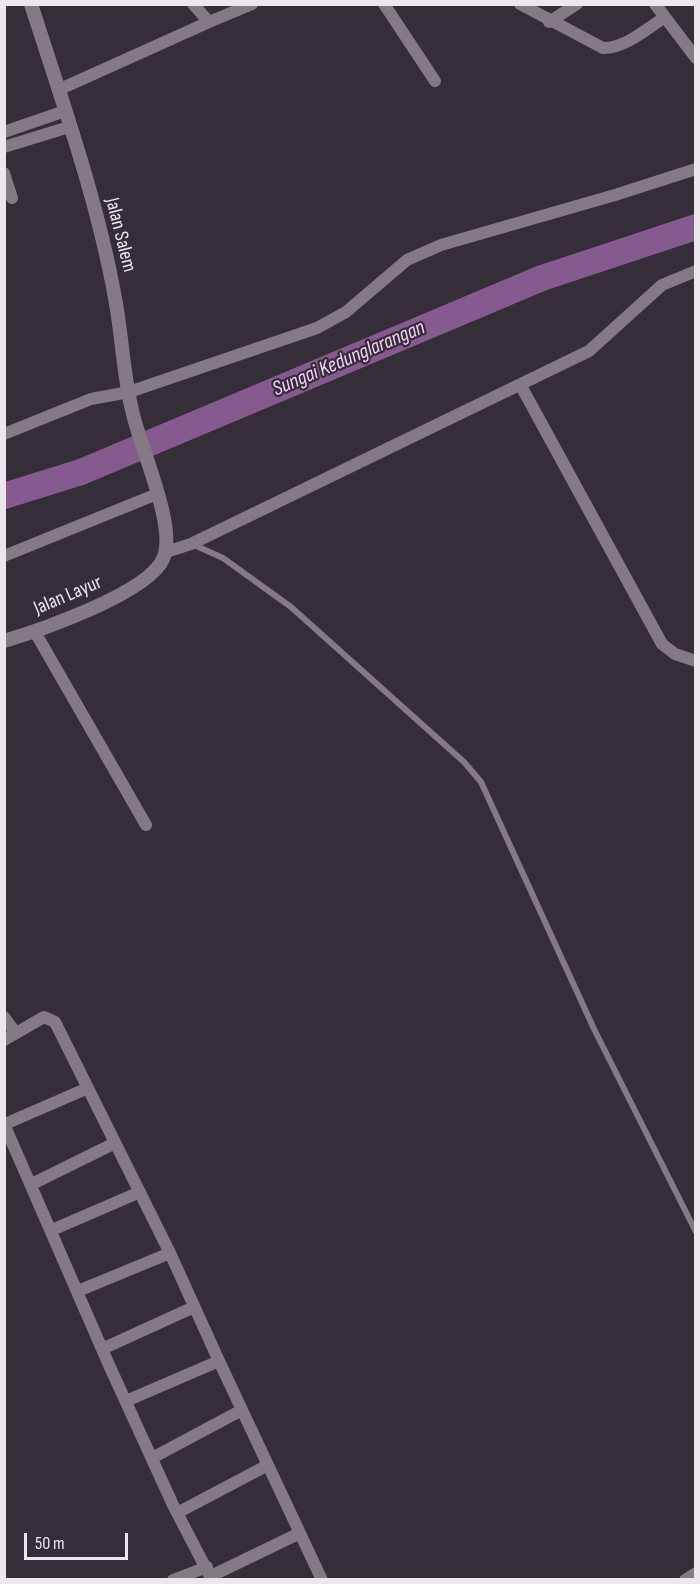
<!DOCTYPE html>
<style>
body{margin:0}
#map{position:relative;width:700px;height:1584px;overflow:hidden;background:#352d37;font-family:"Sofia Sans Condensed",sans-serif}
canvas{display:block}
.frame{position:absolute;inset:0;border:6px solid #ece6ed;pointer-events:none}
.scale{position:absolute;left:24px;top:1533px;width:104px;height:27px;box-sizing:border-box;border:3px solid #ece6ed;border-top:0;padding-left:8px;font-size:18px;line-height:21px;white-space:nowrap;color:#ece6ed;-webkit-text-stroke:4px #352d37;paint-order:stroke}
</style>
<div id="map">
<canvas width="700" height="1584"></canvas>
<div class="frame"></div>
<div class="scale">50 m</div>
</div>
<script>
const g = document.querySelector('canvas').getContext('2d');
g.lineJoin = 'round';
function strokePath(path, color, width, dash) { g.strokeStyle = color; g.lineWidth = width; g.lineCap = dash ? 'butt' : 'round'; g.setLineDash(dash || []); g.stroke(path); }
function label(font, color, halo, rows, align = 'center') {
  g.font = font + ' "Sofia Sans Condensed",sans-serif'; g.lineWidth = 4.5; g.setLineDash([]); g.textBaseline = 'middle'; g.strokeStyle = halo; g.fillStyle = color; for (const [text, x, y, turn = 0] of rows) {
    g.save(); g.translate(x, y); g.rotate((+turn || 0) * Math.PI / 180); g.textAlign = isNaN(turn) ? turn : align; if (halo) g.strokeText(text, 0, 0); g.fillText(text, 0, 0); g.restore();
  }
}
const river = new Path2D(`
 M4,496L81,472L542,278L696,227`);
const service = new Path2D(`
 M192,544L223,558L291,607L464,762L481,782L594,1029L696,1232`);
const minor = new Path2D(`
 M193,4L209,22L252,4
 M384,4L435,81
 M520,4L603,48C624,49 648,28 665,17
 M655,4L696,58
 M549,22L577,4
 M58,90L209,22
 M4,132L65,111
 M4,147L69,127
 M4,173L12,198
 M521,386L662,644L675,654L696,661
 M4,434L91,399L129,392L317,328L346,312L407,260L441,245L615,195L696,169
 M166,552L191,544L589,351L662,285L696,271
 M4,556L157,494
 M35,632L146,825
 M4,1017L16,1033
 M4,1040L44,1017L55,1022L170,1253L219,1361L322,1580
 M4,1124L109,1365L173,1505L212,1580
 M5,1124L88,1088
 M32,1184L115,1143
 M52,1230L140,1192
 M78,1291L170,1253
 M102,1349L194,1307
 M126,1401L219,1361
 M152,1458L242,1410
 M177,1513L268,1465
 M211,1576L300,1533
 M173,1580L207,1567
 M685,1580L696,1573`);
const tertiary = new Path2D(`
 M4,641C41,630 148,593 163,559C178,528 139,445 132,410C123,373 122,335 115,298C97,198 62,101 31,4`);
const streetNames = [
 ["Jalan Salem",120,235,76],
 ["Jalan Layur",68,596,-23]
];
const waterNames = [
 ["Sungai Kedunglarangan",349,359,-23]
];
strokePath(river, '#855b8f', 26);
strokePath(service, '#847a86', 6);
strokePath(minor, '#847a86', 12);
strokePath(tertiary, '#847a86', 14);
label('20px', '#ece6ed', '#352d37', streetNames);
label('italic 21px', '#f5d0fe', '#352d37', waterNames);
</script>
